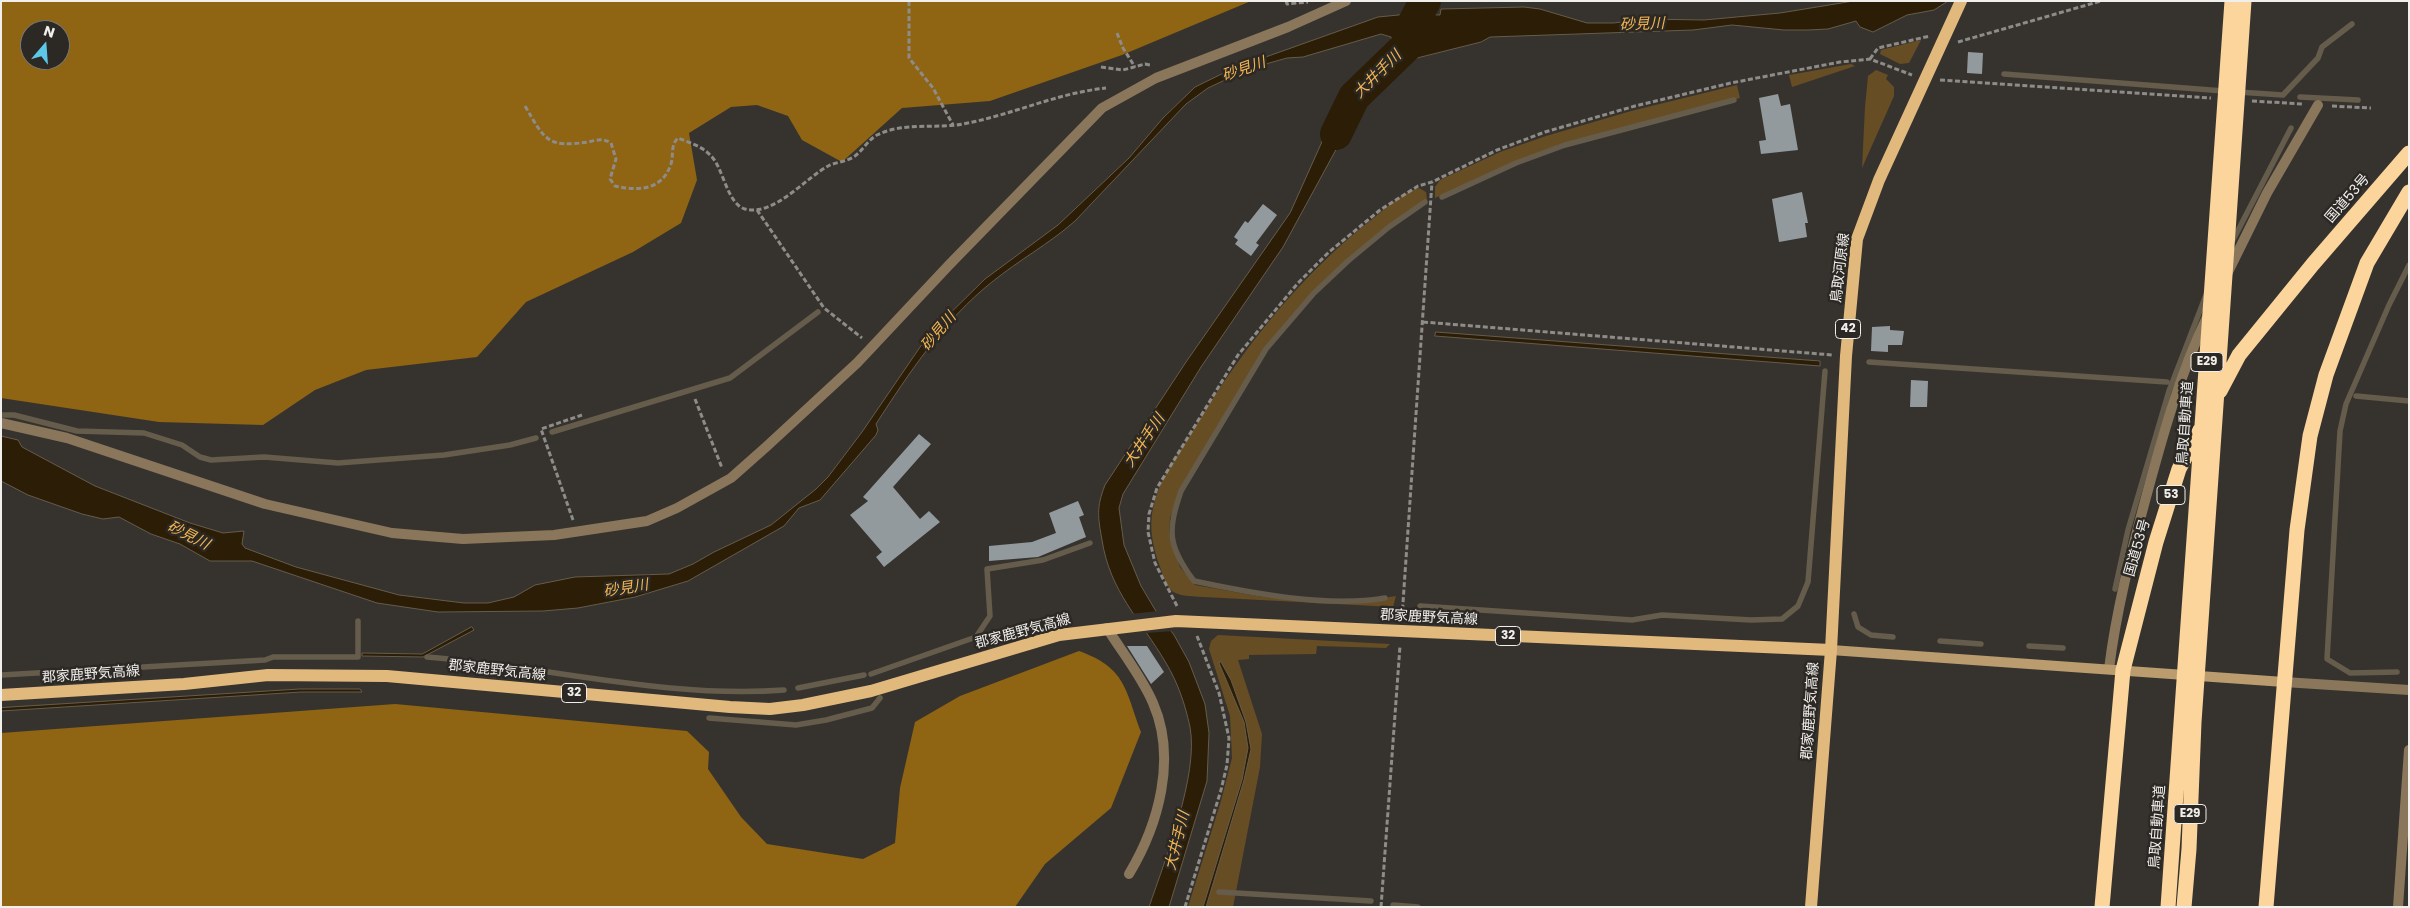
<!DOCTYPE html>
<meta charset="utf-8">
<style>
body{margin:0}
#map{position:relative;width:2410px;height:908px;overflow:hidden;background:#36332f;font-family:Poppins,sans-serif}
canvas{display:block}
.frame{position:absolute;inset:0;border:2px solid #f1efec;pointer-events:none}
.north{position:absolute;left:20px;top:20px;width:50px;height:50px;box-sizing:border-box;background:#2c2925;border:1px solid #7b7875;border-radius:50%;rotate:18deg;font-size:14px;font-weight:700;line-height:20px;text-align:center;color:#f1efec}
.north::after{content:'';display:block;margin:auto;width:18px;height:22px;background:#5cc7e8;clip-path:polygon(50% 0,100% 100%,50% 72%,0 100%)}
</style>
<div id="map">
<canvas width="2410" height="908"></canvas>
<div class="frame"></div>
<div class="north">N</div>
</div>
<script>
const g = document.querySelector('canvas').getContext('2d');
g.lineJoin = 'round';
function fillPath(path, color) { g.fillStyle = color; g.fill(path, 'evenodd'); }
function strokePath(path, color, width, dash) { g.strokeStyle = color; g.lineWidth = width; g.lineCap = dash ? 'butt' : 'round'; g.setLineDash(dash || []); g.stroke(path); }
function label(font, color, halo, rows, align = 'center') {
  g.font = font + ' Poppins,"Noto Sans JP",sans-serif'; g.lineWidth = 5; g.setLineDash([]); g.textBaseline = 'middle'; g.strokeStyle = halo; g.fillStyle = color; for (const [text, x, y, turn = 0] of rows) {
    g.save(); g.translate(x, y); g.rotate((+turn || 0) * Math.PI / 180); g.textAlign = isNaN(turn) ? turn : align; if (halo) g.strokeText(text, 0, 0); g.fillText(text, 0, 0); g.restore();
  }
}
const green = new Path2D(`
 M1921,40L1909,63L1900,64L1880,54L1881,50Z
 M1851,64L1855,66L1792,87L1789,75Z
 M1876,70L1888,75L1886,79L1894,87V96L1862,168L1865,107L1868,76Z
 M1737,85L1740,98L1563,144L1515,162L1435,198V187L1440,180L1500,152L1546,136L1631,111Z
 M1419,188L1426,192L1427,200C1369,240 1306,290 1266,349C1234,394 1207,444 1179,492L1170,518L1169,532L1180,567L1195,585L1263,597L1357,602L1396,596L1393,607L1204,597C1171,595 1170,596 1159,564C1150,538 1148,517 1158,491C1166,468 1184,446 1196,425C1245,346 1301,274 1375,217C1387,207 1403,192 1419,188Z
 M1218,635L1390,644L1386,648L1317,646L1316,654L1249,655V659L1238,660L1262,734L1260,767L1233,907H1188L1221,801L1232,758L1230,716L1209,649L1211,641Z`);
const forest = new Path2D(`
 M1,1H1251L1122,55L990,101L902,108L842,162L802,140L788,116L757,105L731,107L689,133L697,180L681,223L633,252L526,302L477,357L366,370L315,390L263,425L159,422L1,398ZM30,30H60V60H30Z
 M1079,651C1126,668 1125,689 1141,732L1111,808L1045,864L1015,907H1V733L395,704L687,731L709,752L708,769L741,817L767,844L863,859L895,843L900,788L915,722L960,696Z`);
const water = new Path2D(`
 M1854,1H1948L1934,10L1907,15L1873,32L1860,27L1856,21L1828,29L1808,30H1784L1732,25L1693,30L1490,37L1481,42L1381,67L1392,42L1391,37L1381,34L1303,57L1287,58L1248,69L1208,88L1186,104L1075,221C1049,244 1019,260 992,282C944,320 909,373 876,424L878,430L876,435L820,500L799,508L784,526L688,581L635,597L578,608L543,611L438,612L377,603L252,561H210L180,544L151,534L119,517L103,519L82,514L28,495L1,481V436L18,440L22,447L95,486L190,523L223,533L244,531L242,544L245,548L296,567L399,595L464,603H488L514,597L535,585L575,577L669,574L693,564L714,552L771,525L816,489L828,477L862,432L929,334L985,279L1058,225L1129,158L1163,118L1195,87L1232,69L1378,17L1409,14L1440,15L1441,9L1524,7L1540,9L1587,23H1614L1643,19L1704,20L1780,13Z
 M1346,89L1363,100L1283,247L1201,367L1123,494L1119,508L1124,545L1141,586L1157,613L1174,635L1189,662L1205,704L1209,733L1207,781L1169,907H1149C1165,860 1199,774 1190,727C1185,704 1178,683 1166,663C1141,620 1110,592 1102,540C1098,517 1096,508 1105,485L1186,362L1290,213Z
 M1436,332L1820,361V366L1435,336Z
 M472,627L474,630L423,657L362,656V653L422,654Z
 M1221,662L1231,680L1246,722L1251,749L1244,780L1206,907H1203L1242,780L1248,748L1244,722L1219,663Z
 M300,689H360L362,692H301L1,711V708Z`);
const pier = new Path2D(`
 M1158,611L1174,631L1145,633L1130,614Z`);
const stream = new Path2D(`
 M2004,74L2224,91
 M2238,92L2283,95L2318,58L2322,47L2352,24
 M2300,97L2358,100
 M1442,197L1516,163L1565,145L1734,100
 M2233,240L2291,128
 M1869,362L2167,382
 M2356,396L2409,401
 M1,415H14L77,431L144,433L182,445L200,457L211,460L264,457L338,463L444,455L510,445L536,438
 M552,432L730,378L818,312
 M2115,589L2128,530L2169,391L2206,295
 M1385,598C1327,608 1251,593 1194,581C1168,546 1167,532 1181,491L1266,349L1314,293L1348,261L1389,227L1425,202
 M1420,606L1632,620L1662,615L1751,620L1782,619L1798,606L1808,582L1825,371
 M1854,614L1858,627L1871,635L1893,637
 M1940,641L1981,644
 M2029,646L2063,648
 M427,657C546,666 665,699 784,690
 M143,667L265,660L273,657H358V621
 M2397,672L2350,673L2327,659L2340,431L2346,404L2389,305L2409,265
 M871,674L976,637L990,616L987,569L1043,560L1090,543
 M1,675L125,668
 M798,688L864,675
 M709,718L796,725L826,720L872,708L880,698
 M1219,892L1371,901
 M1393,905L1418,907`);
const river = new Path2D(`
 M1411,28L1425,1
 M1336,134L1354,97L1418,35`);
const building = new Path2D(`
 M1968,52L1983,53L1982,74L1967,73Z
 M1778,94L1781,106L1790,104L1798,150L1761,154L1759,141L1766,140L1759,98Z
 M1802,192L1808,223H1805L1807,237L1779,242L1772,199Z
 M1263,204L1277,215L1256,243L1259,245L1251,256L1235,244L1238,240L1234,237L1245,221L1248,223Z
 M1890,326V330L1904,331L1902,345H1888V352L1871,351L1872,327Z
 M1911,380L1928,381L1927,407H1910Z
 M919,434L931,444L893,487L920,519L929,511L940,522L884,567L876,557L882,552L850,515L868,501L863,497Z
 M1078,501L1084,515L1079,517L1086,537L1038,557L989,561V546L1032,542L1056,533L1049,513Z
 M1127,646H1147L1164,672L1151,684Z`);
const path = new Path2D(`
 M909,1V58L933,88L953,125
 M1286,1L1287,4L1308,2
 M1117,33L1123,48L1135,67
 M1958,42L2101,1
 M1870,59L1878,48L1930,36
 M1101,67L1123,70L1145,64L1150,65
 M1940,80L2211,98
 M2252,101L2303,104
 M525,106C545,140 547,148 588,142C597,140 603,138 611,143L616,159L610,179L615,186C638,191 662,191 671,164C674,154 670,146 678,138C690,143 702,146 711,156C723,167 727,204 745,209C774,217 806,177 830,165C838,162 848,161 855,156C863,150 868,140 877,135C903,122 935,129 963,124C1012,115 1057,93 1106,88
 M2332,106L2371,108
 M757,210L824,308L862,338
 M1423,322L1833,355
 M695,399L722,468
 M573,520L541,429L582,415
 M1177,606L1155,563L1148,532L1149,514L1157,488L1238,355L1298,283L1329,252L1380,210L1418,186L1432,182L1497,150L1545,132L1635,106L1731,83L1840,62L1870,59L1912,75
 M1402,617L1432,182
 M1185,907L1221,790L1227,765L1229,738L1219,693L1197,636
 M1381,907L1400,646`);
const street = new Path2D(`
 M2228,272L2267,193L2318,105
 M1,423L67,438L265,504L392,533L463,539L554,535L647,521L677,508L731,478L766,447L857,363L949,265L1102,108L1156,78L1288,27L1346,1
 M1107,628C1122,652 1142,677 1153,703C1177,758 1159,824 1129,874
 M2109,669C2116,612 2130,557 2145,501C2162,438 2179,376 2207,317
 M2284,682L2409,690
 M2398,907L2409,750`);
const secondary = new Path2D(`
 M1831,650L2284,682`);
const primary = new Path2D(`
 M1,695L184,684L268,675L387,676L730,707L770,709L803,705L871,691L1059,635L1176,621L1831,650
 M1811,907L1831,650L1846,356L1857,239L1879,180L1961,1`);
const highway = new Path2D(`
 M2220,391L2239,355L2313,264L2409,153
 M2102,907L2123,670L2156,542L2179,469L2200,430
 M2168,907L2232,1
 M2184,907L2189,849L2194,722L2244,1
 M2266,907L2297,530L2310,436L2326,375L2367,263L2409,192`);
const shields = [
 [1848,329,25],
 [2207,362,32],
 [2171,495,28],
 [1508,636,25],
 [574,693,25],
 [2190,814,32]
];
const shieldNames = [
 ["42",1848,329],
 ["E29",2207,362],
 ["53",2171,495],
 ["32",1508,636],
 ["32",574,693],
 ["E29",2190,814]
];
const streetNames = [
 ["国道53号",2348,199,-49],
 ["鳥取河原線",1841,268,-83],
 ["鳥取自動車道",2186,423,-86],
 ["国道53号",2138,548,-74],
 ["郡家鹿野気高線",1429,618,3],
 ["郡家鹿野気高線",1023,632,-15],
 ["郡家鹿野気高線",497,671,6],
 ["郡家鹿野気高線",91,675,-4],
 ["郡家鹿野気高線",1811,711,-86],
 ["鳥取自動車道",2158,827,-86]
];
const waterNames = [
 ["砂見川",1642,25,-2],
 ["砂見川",1244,70,-19],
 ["大井手川",1378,75,-45],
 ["砂見川",939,332,-50],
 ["大井手川",1145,441,-56],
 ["砂見川",188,536,27],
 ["砂見川",626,589,-9],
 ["大井手川",1178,841,-76]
];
fillPath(green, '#674d24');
fillPath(forest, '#8f6413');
fillPath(water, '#2b1d06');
strokePath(water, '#665c4b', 1);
fillPath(pier, '#36332f');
strokePath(stream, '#665c4b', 5.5);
strokePath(river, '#2b1d06', 32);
fillPath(building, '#939a9d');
strokePath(path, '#8e8c88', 3, [5, 2.5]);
strokePath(street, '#8a775b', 10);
strokePath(secondary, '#bb9c6f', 10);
strokePath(primary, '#e1b97d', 12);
strokePath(highway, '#fbd59c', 15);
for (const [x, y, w] of shields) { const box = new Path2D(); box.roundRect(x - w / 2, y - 9.5, w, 19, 4); g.fillStyle = '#2c2925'; g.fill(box); strokePath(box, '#f1efec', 1); }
label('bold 12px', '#f1efec', null, shieldNames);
label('14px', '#f1efec', '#2c2925', streetNames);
label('italic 15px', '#f3b552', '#2c2925', waterNames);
</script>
